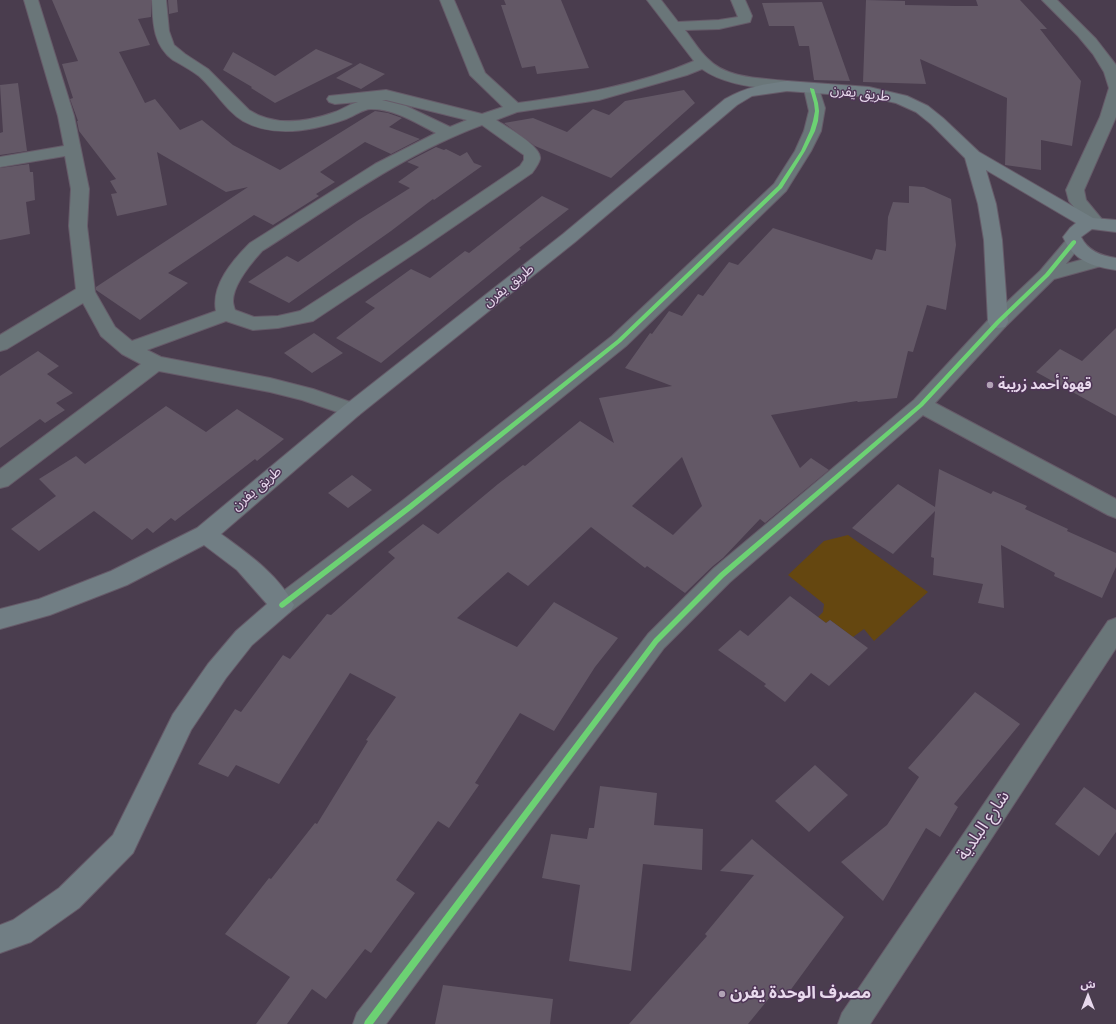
<!DOCTYPE html>
<meta charset="utf-8">
<style>
body{margin:0}
#map{position:relative;width:1116px;height:1024px;overflow:hidden;background:#4a3d4e;font-family:Poppins,"Noto Sans Arabic",sans-serif}
canvas{display:block}
.north{position:absolute;left:1068px;top:976px;width:40px;height:40px;-webkit-text-stroke:3px #4e3556;paint-order:stroke;rotate:0deg;font-size:11px;font-weight:700;line-height:16px;text-align:center;color:#e8d9ed}
.north::after{content:'';display:block;margin:auto;width:14px;height:18px;background:#e8d9ed;clip-path:polygon(50% 0,100% 100%,50% 72%,0 100%)}
</style>
<div id="map">
<canvas width="1116" height="1024"></canvas>
<div class="north">ش</div>
</div>
<script>
const g = document.querySelector('canvas').getContext('2d');
g.lineJoin = 'round';
function fillPath(path, color) { g.fillStyle = color; g.fill(path, 'evenodd'); }
function strokePath(path, color, width, dash) { g.strokeStyle = color; g.lineWidth = width; g.lineCap = dash ? 'butt' : 'round'; g.setLineDash(dash || []); g.stroke(path); }
function label(font, color, halo, rows, align = 'center') {
  g.font = font + ' Poppins,"Noto Sans Arabic",sans-serif'; g.lineWidth = 3; g.setLineDash([]); g.textBaseline = 'middle'; g.strokeStyle = halo; g.fillStyle = color; for (const [text, x, y, turn = 0] of rows) {
    g.save(); g.translate(x, y); g.rotate((+turn || 0) * Math.PI / 180); g.textAlign = isNaN(turn) ? turn : align; if (halo) g.strokeText(text, 0, 0); g.fillText(text, 0, 0); g.restore();
  }
}
const green = new Path2D(`
 M848,535L928,592L874,641L864,629L853,637L830,620L826,623L818,617L823,612L824,604L788,575L824,541Z`);
const building = new Path2D(`
 M52,0H151V17L138,19L150,45L119,52L145,103L155,99L180,130L202,120L233,145L280,170L375,111L388,113L402,118L389,127L420,139L391,154L365,142L320,172L335,182L316,194L319,196L273,225L254,215L168,273L188,283L140,320L96,290V287L248,187L226,192L157,152L167,205L117,216L111,194L117,193L110,181L116,179L79,131L77,121H78L70,99L73,98L62,64L78,61Z
 M168,0H177L178,12L169,14Z
 M504,0H561L589,68L537,74L535,66L522,68L501,5H506Z
 M866,0L905,1V5L956,6H978L976,0H1020L1047,29H1040L1081,81L1072,146L1041,140V170L1005,165L1007,98L920,59L926,84L863,82Z
 M822,2L850,81L814,80L809,46H799L794,26H769L762,3Z
 M316,49L353,64L275,103L251,88L252,87L223,70L233,52L275,76Z
 M360,63L385,74L361,89L336,78Z
 M18,83L27,151L0,155V133L3,132L0,85Z
 M684,90L695,103L611,178L535,146L504,123L533,118L567,132L593,109L609,115L625,101Z
 M436,147L444,150L446,149L460,156L467,152L474,163L482,166L434,200L433,199L391,231L289,303L248,282L287,256L298,262L357,221L410,188L398,182L419,167L407,162Z
 M29,164L30,172H33L35,200L26,202L30,234L0,240V168Z
 M909,186L924,187L951,199L956,245L946,310L927,305L913,352L908,351L897,398L858,402L857,401L771,415L800,468L811,458L829,470L765,523L760,519L723,558L713,566L685,593L647,566L645,568L591,527L528,586L508,572L457,618L517,647L554,602L618,638L595,667L554,731L520,713L475,783L479,785L449,828L438,821L396,880L415,893L371,953L365,949L326,999L312,989L287,1024H256L290,977L225,934L269,878L271,879L315,823L317,824L368,741L366,740L396,697L350,673L279,784L236,765L228,777L198,764L235,709L241,712L283,655L290,659L327,614L331,615L395,558L388,552L423,524L438,534L498,484L523,465L525,466L580,421L614,443L599,398L672,386L625,368L650,333L652,334L669,311L682,316L698,294L703,296L729,262L738,265L773,228L872,260L876,249L886,251L888,217L893,202L909,203ZM682,457L702,506L673,535L632,506Z
 M542,196L569,209L519,248L521,249L381,363L336,338L375,308L365,302L411,269L430,278L465,251L469,253Z
 M1116,328V416L1036,372L1060,349L1082,361Z
 M314,333L343,353L312,373L284,353Z
 M38,351L59,366L47,374L73,393L56,403L65,410L45,423L40,419L0,448V376Z
 M166,406L206,432L237,409L284,439L257,461L255,459L175,521L171,518L153,533L147,528L132,540L94,511L39,551L11,529L56,496L39,479L76,456L85,464Z
 M939,469L991,494L993,491L1027,506L1025,509L1068,529L1067,531L1116,553V567L1102,598L1054,576L1055,573L1001,545L1004,608L978,603L983,584L933,575L934,558L931,557L935,511L893,554L852,528L898,484L935,507Z
 M352,475L372,490L348,508L328,493Z
 M790,596L826,623L830,620L868,648L829,686L811,673L785,702L764,686L766,684L718,650L740,630L748,636Z
 M975,692L1020,724L954,804L958,807L940,837L926,828L883,901L841,862L887,825L919,777L908,768Z
 M815,765L848,795L809,832L775,801Z
 M600,786L657,793L654,825L703,829L702,870L643,864L631,971L569,961L580,885L542,878L551,834L587,839L589,828H594Z
 M1084,787L1116,810V832L1099,856L1055,824Z
 M752,839L844,917L784,999L775,991L748,1024H629L707,936L705,934L754,875L720,871Z
 M443,985L553,999L550,1024H435Z`);
const minor = new Path2D(`
 M24,0H38L74,116L89,189L87,226L95,292L115,327L132,341L216,311C211,285 233,260 250,243L375,164L436,133C416,123 395,109 371,109C363,109 354,116 346,119C315,130 275,139 243,121C225,110 215,90 199,76C191,70 182,65 173,60C153,45 153,23 152,0H166L169,31L174,45L185,54L208,69L249,110C275,127 307,122 335,112C343,109 350,104 358,102L335,104L329,102L327,99L329,96L386,90L482,114L503,107L470,75L440,0H454L485,73L518,103C577,95 639,85 694,61L647,0H661L678,22L719,20L738,17L731,0H745L752,16L750,22L719,29L685,30C693,40 699,51 708,59C727,79 762,78 787,81L793,83L795,86L793,89L787,91C758,87 726,86 702,69L687,75L599,100L517,112L496,120C505,126 543,147 540,159C539,163 535,169 532,173L424,247L313,321L278,328L253,330L226,321L147,350L161,357L270,378L313,389L359,405L362,410L359,415L352,417L302,400L270,392L159,371L8,486L0,488V469L141,364L122,354L101,336L83,303L7,349L0,351V335L76,289L69,226L71,189L65,156L0,167V157L64,146L58,116ZM382,100H386L467,120L450,127L406,106ZM482,125L524,155V160L520,166L412,239L300,311L278,316L254,317L235,310C234,307 233,304 233,301C233,285 252,262 262,251C333,206 403,154 482,125Z
 M1042,0H1057L1096,39L1116,65V117L1084,190L1086,200L1105,223L1102,227L1096,228L1090,227L1069,201L1066,190L1100,117L1109,88L1104,72L1093,54L1078,36Z
 M812,84L818,86L825,108L821,131L811,151L786,191L626,346L418,513L290,612L282,615L274,612L270,605L274,598L402,501L612,336L774,184L795,151L804,131L809,111L804,89L806,86Z
 M1074,236L1080,238L1083,242L1066,264L1099,255L1105,257L1108,261L1105,265L1054,279L1005,327L935,403L1116,499V518L1108,515L923,415L730,582L664,648L386,1024H353L357,1013L648,634L714,568L914,400L991,317L1040,271L1068,238Z
 M1116,618V648L870,1024H838L842,1013L1108,621Z`);
const major = new Path2D(`
 M787,81L869,87L907,96L928,106L943,118L979,152L1093,218L1116,220V232L1092,229L1081,237C1088,251 1101,256 1116,258V270C1091,266 1074,261 1063,237L1070,228L1076,223L986,170L996,204L1002,240L1008,322L1005,327L998,328L991,327L988,322L984,240L978,204L965,158L931,124L916,112L896,103L869,97L787,91L752,96L737,105L575,242L359,415L221,534C247,553 278,574 294,605L290,612L252,645L226,678L191,730L133,853L79,908L31,942L0,953V925L13,920L59,888L113,835L173,714L208,664L236,631L267,604L237,570L204,545L127,585L50,615L0,629V609L39,599L111,571L197,528L345,405L563,234L725,99C746,87 764,84 787,81Z`);
const cycleway = new Path2D(`
 M810,88L814,89L818,103L819,111L818,121L815,131L805,151L782,188L621,342L412,509L284,607L282,608L280,607L279,605L280,603L408,505L617,340L778,186L801,151L810,131L813,121L815,111L814,103L810,89Z
 M1074,240L1076,241V243L1049,276L1000,323L923,406L724,577L658,643L373,1024H364L365,1021L654,639L720,573L919,404L996,321L1045,274L1072,241Z`);
const markers = [
 [990,385,4,"#b1a2b5"],
 [722,994,4,"#b1a2b5"]
];
const streetNames = [
 ["طريق يفرن",860,94,7],
 ["طريق يفرن",509,286,-38],
 ["طريق يفرن",257,489,-40]
];
const poiNames = [
 ["قهوة أحمد زريبة",998,385]
];
const nearStreetnames = [
 ["شارع البلدية",984,826,-56]
];
const nearPoinames = [
 ["مصرف الوحدة يفرن",730,994]
];
fillPath(green, '#654710');
fillPath(building, '#635866');
strokePath(minor, '#665b69', 2);
strokePath(major, '#665b69', 2);
fillPath(minor, '#6a7679');
fillPath(major, '#717e84');
fillPath(cycleway, '#6cd273');
for (const [x, y, r, color] of markers) { const dot = new Path2D(); dot.arc(x, y, r, 0, 2 * Math.PI); g.fillStyle = color; g.fill(dot); strokePath(dot, '#4e3556', 1.5); }
label('14px', '#e8d9ed', '#4e3556', streetNames);
label('bold 14px', '#e8d9ed', '#4e3556', poiNames, 'left');
label('17px', '#e8d9ed', '#4e3556', nearStreetnames);
label('bold 17px', '#e8d9ed', '#4e3556', nearPoinames, 'left');
</script>
